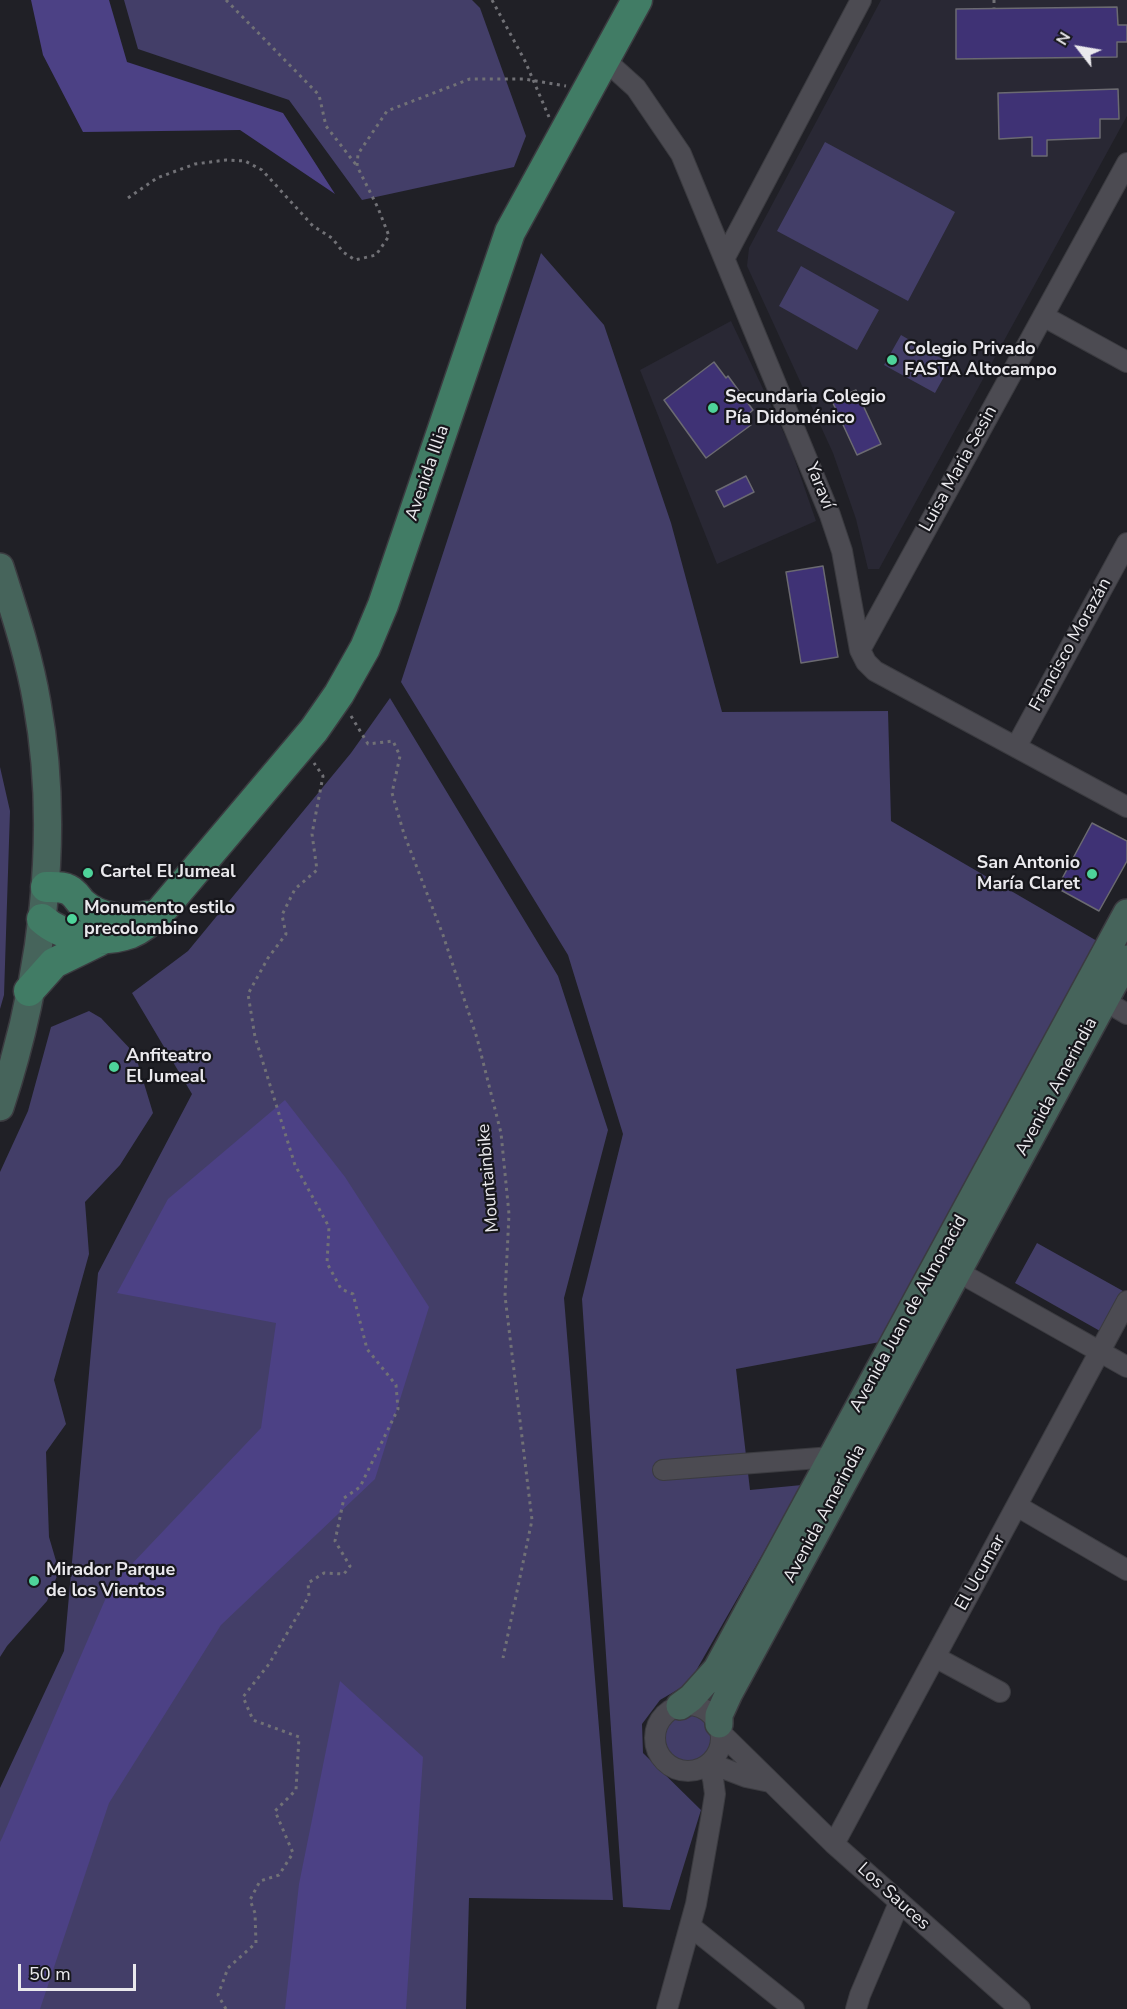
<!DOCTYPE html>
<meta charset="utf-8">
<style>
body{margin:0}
#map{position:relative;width:1127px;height:2009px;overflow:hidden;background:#202026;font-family:"Nunito Sans",sans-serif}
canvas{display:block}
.north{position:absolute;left:1049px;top:18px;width:60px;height:60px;-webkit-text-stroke:4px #17171c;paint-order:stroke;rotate:301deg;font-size:16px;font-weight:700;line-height:24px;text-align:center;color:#eae9ed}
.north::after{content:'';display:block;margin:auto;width:21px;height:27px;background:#eae9ed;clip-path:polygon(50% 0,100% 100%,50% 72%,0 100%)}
.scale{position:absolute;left:18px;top:1964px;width:118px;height:27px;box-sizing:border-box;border:3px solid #eae9ed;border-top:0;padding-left:8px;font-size:18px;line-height:21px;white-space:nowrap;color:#eae9ed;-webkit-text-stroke:4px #17171c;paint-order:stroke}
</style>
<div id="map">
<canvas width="1127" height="2009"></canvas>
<div class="north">N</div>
<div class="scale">50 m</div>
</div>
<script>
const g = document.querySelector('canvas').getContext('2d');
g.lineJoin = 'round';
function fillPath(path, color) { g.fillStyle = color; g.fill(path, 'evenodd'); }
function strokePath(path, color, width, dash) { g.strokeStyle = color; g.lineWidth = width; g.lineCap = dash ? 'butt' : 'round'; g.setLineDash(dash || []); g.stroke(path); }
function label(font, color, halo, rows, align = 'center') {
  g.font = font + ' "Nunito Sans",sans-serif'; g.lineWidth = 4.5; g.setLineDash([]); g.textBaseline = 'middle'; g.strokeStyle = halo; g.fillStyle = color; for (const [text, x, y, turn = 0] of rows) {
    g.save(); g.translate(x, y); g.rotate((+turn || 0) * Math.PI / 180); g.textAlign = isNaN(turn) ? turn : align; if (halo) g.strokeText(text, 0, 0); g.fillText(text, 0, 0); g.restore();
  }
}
const built = new Path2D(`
 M881,0H1127V116L879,569H868L856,519L833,453L747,266L749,248Z
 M731,321L790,446L816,521L717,564L640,370Z`);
const green = new Path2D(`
 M124,0H472L480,8L526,136L514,167L362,200L289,100L138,49Z
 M825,142L955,212L908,301L777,231Z
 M541,253L604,325L671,523L722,712L888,711L891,821L1097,941L880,1342L736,1369L750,1490L802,1485L689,1683L660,1700L642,1724L643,1753L701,1810L670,1910L623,1907L582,1299L623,1134L568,955L401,682Z
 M801,266L879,310L857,350L779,306Z
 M901,335L951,364L935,393L884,365Z
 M390,698L558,976L608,1130L564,1298L613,1900L469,1898L466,2009H0V1788L64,1651L98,1273L192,1094L132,993L188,951L351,753Z
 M0,767L10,811L4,995L0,1009Z
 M89,1011L101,1018L135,1054L153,1113L120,1165L85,1202L89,1254L54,1380L66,1424L46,1452L49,1537L59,1571L47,1601L7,1646L0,1657V1172L28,1111L51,1027Z
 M1037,1243L1123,1291L1100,1331L1015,1283Z
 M663 1739a24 24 0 1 1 48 0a24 24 0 1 1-48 0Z`);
const forest = new Path2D(`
 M31,0H109L127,62L283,113L335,194L240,130L83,132L43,55Z
 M285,1100L345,1177L429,1307L375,1479L221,1625L109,1803L40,2009H0V1842L2,1838L111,1586L261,1428L276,1323L117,1293L168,1199Z
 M340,1681L423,1757L406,2009H285L299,1884Z`);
const building = new Path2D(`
 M1117,7L1118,25H1127V42H1117V57L956,59V9Z
 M1118,89L1119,119H1100V138L1047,140V156H1032V137L999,139L998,93Z
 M714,362L726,378L728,376L753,410L745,417L751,425L706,458L664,400Z
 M856,390L881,444L857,455L832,401Z
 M746,476L754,492L724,507L716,491Z
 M823,566L838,657L801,663L786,572Z
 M1092,823L1127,841V861L1099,911L1057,888Z`);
const path = new Path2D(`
 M226,0L319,95L326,126L357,166
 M492,0L525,61L549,117
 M994,0V8
 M128,198L157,178L195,164L226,160L245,161L262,170L313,226L332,238L343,252L355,260L376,255L389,236L378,208L357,166L358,154L387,111L470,79H524L566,86
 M351,716L368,744L393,741L400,756L392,793L404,834L443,935L477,1038L501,1133L509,1214L505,1296L532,1520L503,1658
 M226,2009L218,1995L228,1968L256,1943L255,1913L250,1900L260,1881L279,1875L293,1853L275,1811L296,1790L299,1737L253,1720L243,1697L269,1664L309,1596L308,1583L324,1573L344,1574L350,1566L335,1541L344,1498L360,1487L398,1409L396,1385L367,1349L353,1294L341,1289L327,1263L329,1227L295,1165L255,1037L248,994L268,958L286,934L282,915L295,889L317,870L312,834L323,776L314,763`);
const street = new Path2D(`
 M605,60L636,88L681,154L830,515L842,551L860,650L866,662L875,671L1127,807
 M725,257L861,0
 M1043,316L1127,362
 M860,650L1127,163
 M1016,747L1127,543
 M1093,994L1127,1014
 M946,1265L1127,1367
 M663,1470L832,1457
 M1017,1506L1127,1570
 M935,1657L1000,1692
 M655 1738a33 33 0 1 1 66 0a33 33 0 1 1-66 0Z
 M721,1733L834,1844L1020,2009
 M712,1764L746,1777L770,1782
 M834,1844L1127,1301
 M690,1926L794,2009
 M667,2009L696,1904L712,1813L715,1794L713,1779L708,1765
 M856,2009L860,1995L899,1903`);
const secondary = new Path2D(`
 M0,567C14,611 29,656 37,703C61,835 42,980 0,1107
 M680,1706L691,1698L717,1669L1127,913
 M719,1724V1715L729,1693L1127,959`);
const primary = new Path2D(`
 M46,887C55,887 66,886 73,893C77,896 79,901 83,904C100,919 126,922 147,916
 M42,919C64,939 103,943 131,933C143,928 152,920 161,911L314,730L339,694L365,648L383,605L510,232L637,0
 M29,991L54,963L103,939`);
const markers = [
 [892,360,6,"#4ed39a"],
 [713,408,6,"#4ed39a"],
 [88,873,6,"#4ed39a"],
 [1092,874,6,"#4ed39a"],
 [72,919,6,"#4ed39a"],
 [114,1067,6,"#4ed39a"],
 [34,1581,6,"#4ed39a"]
];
const poiNames = [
 ["Colegio Privado",904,350],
 ["FASTA Altocampo",904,371],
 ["Secundaria Colegio",725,398],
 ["Pía Didoménico",725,419],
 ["San Antonio",1080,864,"right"],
 ["María Claret",1080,885,"right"],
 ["Cartel El Jumeal",100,873],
 ["Monumento estilo",84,909],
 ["precolombino",84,930],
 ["Anfiteatro",126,1057],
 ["El Jumeal",126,1078],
 ["Mirador Parque",46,1571],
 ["de los Vientos",46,1592]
];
const streetNames = [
 ["Luisa Maria Sesin",959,469,-61],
 ["Avenida Illia",428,473,-71],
 ["Yaraví",819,486,68],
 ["Francisco Morazán",1071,645,-61],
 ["Avenida Amerindia",1057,1087,-62],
 ["Mountainbike",489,1178,-95],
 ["Avenida Juan de Almonacid",909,1314,-61],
 ["Avenida Amerindia",825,1514,-62],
 ["El Ucumar",981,1573,-61],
 ["Los Sauces",893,1897,42]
];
fillPath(built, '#292834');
fillPath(green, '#433e68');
fillPath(forest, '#4c4185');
fillPath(building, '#3f3275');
strokePath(building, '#6b6a71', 1.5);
strokePath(street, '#3b3b40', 22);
strokePath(secondary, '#3b3b40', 30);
strokePath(primary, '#3b3b40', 33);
strokePath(path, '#717176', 3, [3, 4.5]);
strokePath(street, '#4c4b52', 20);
strokePath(secondary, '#46645b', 27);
strokePath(primary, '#417c65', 30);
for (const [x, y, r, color] of markers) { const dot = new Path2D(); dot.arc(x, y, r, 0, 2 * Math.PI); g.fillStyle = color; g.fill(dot); strokePath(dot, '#17171c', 2); }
label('bold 18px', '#eae9ed', '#17171c', poiNames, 'left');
label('18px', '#eae9ed', '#17171c', streetNames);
</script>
